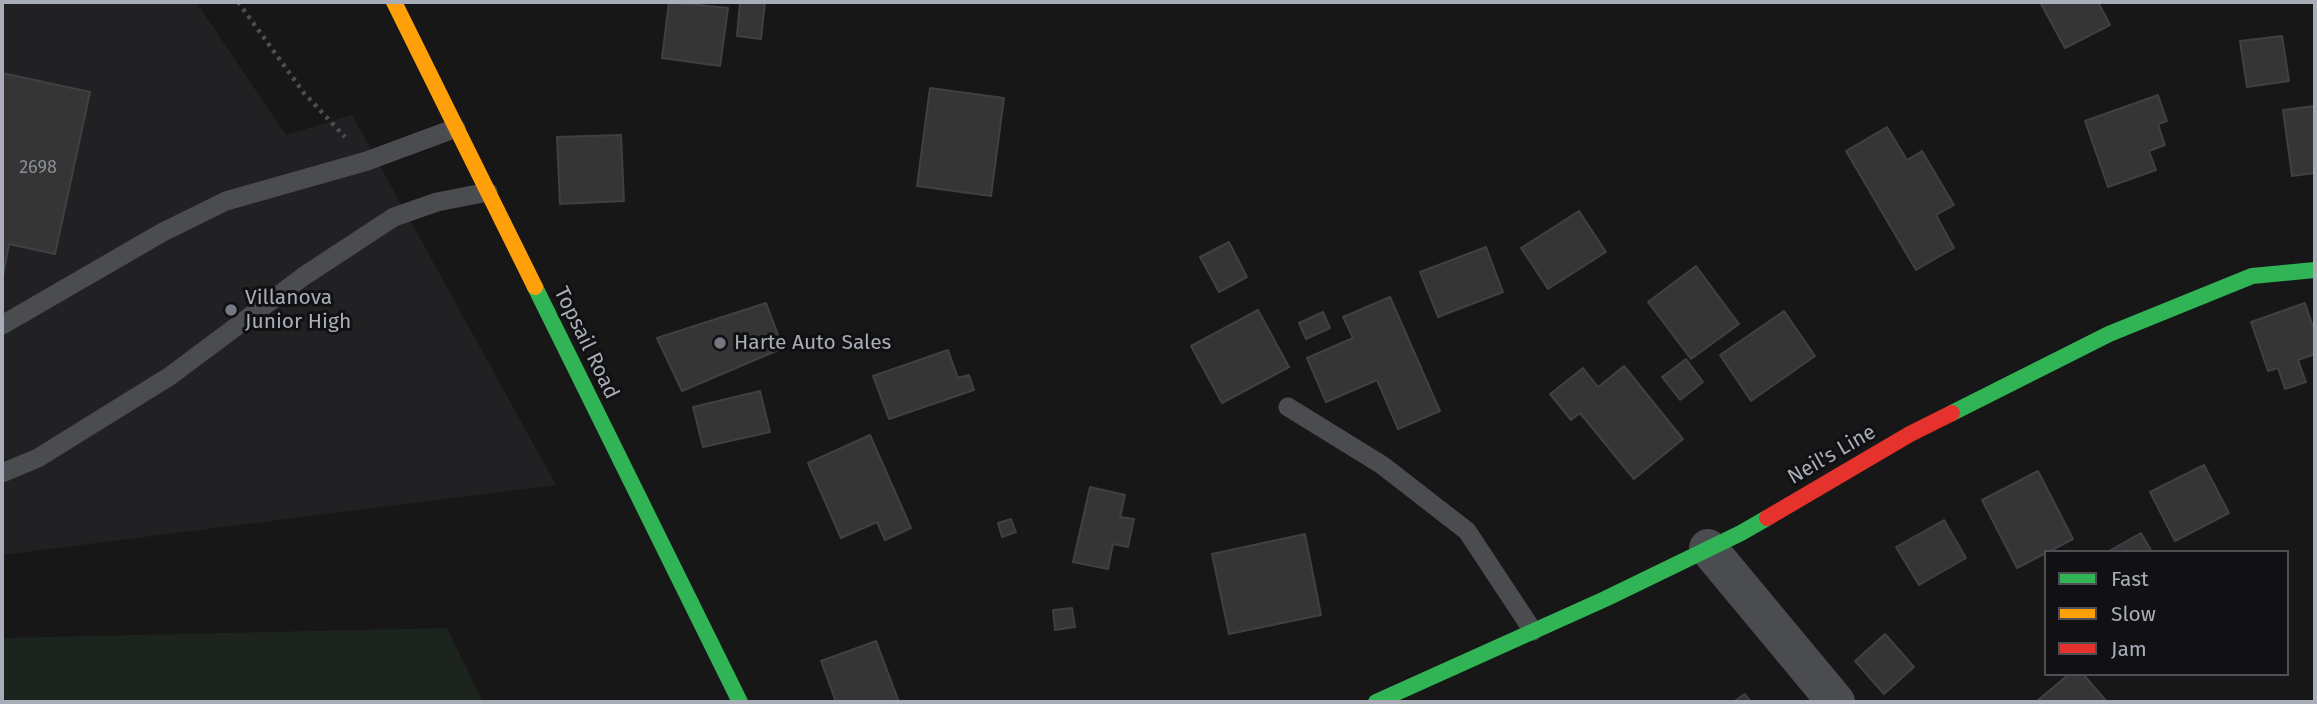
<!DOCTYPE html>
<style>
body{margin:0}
#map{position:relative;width:2317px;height:704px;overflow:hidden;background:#171717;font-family:"Fira Sans",sans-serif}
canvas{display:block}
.frame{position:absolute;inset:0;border:4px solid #a8adb8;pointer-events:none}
.legend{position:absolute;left:2044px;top:550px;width:245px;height:126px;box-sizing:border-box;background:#111113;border:2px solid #4d4f55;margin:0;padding:9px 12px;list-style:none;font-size:21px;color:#a8adb8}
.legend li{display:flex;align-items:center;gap:14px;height:35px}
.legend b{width:35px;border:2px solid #4d4f55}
</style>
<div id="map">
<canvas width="2317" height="704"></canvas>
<div class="frame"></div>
<ul class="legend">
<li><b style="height:9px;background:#30b455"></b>Fast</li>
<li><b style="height:9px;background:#ff9f0a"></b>Slow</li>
<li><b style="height:9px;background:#e5322d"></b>Jam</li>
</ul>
</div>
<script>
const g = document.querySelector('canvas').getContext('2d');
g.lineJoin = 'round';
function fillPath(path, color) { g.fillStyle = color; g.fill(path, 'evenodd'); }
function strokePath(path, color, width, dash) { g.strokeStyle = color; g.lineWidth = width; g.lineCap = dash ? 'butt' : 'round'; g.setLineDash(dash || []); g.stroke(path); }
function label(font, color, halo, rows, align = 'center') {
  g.font = font + ' "Fira Sans",sans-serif'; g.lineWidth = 6; g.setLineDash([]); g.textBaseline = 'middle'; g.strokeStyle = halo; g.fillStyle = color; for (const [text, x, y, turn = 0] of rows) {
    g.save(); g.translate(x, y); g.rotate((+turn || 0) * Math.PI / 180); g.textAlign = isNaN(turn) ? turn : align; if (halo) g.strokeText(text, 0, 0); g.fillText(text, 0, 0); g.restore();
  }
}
const built = new Path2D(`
 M2,2H196L286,135L352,115L556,485L2,555Z`);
const green = new Path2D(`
 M447,628L483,702H2V638Z`);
const building = new Path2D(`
 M669,2L728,8L720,66L662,58Z
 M740,2H765L761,39L737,36Z
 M2040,2H2098L2110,25L2065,48Z
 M2282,36L2289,81L2247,87L2240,41Z
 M2,73L90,92L55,254L9,244L2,281Z
 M930,88L1004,98L991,196L917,186Z
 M2158,95L2167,121L2158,124L2165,145L2149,151L2156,170L2108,187L2085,121Z
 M2315,106V173L2292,176L2283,110Z
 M1887,127L1907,160L1922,151L1954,205L1936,215L1954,248L1916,270L1846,151Z
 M621,135L624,201L560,204L557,137Z
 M1579,211L1606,252L1548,289L1521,248Z
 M1229,242L1247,277L1219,292L1200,257Z
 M1486,247L1503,292L1438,317L1420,272Z
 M1696,266L1739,324L1691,359L1648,302Z
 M1390,297L1440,411L1398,429L1377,380L1326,402L1307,358L1353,338L1343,317Z
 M766,303L783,348L682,391L657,338Z
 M2305,303L2315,333V354L2298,360L2306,382L2285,389L2278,368L2268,371L2251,322Z
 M1258,310L1289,367L1222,403L1191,346Z
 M1784,311L1815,356L1751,401L1720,355Z
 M1323,312L1330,328L1306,339L1299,323Z
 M948,350L958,378L969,375L974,390L889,419L873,376Z
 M1686,359L1703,382L1680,400L1662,377Z
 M1624,366L1683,439L1634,479L1580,413L1571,420L1550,394L1583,368L1598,387Z
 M760,391L770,432L703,447L693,407Z
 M870,435L911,528L885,540L877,522L841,538L808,463Z
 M2204,465L2229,513L2175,541L2150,492Z
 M2038,471L2073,539L2017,568L1982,500Z
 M1090,487L1125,495L1120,517L1134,519L1128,547L1113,544L1108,569L1073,562Z
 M1011,519L1016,532L1002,537L998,523Z
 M1944,520L1966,558L1919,585L1896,547Z
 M2141,533L2152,552H2110L2109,551Z
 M1305,534L1321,615L1229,634L1212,554Z
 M1072,608L1075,627L1055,630L1053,610Z
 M1885,634L1914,667L1884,694L1855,661Z
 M876,641L899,702H836L821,661Z
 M2069,674H2083L2107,702H2036Z
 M1745,694L1751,702H1733Z`);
const path = new Path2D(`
 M238,2L304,93L345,137`);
const lane = new Path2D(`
 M2,325L163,232L226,201L367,161L456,128
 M1288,407L1382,465L1467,531L1533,631
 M2,473L38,458L170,376L304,276L394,217L437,202L488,192`);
const street = new Path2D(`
 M1708,548L1836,702`);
const fast = new Path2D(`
 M535,287L740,702
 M1952,413L2109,334L2252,276L2315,270
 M1376,702L1605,599L1741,533L1767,518`);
const slow = new Path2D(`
 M394,2L535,287`);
const jam = new Path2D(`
 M1767,518L1910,434L1952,413`);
const markers = [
 [231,310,7,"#757880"],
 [720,343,7,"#757880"]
];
const numberNames = [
 ["2698",38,168]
];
const poiNames = [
 ["Villanova",245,298],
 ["Junior High",245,322],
 ["Harte Auto Sales",734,343]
];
const streetNames = [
 ["Topsail Road",586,343,64],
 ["Neil's Line",1832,455,-30]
];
fillPath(built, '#212123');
fillPath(green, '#1d241e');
fillPath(building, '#353536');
strokePath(building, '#3f4043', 2);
strokePath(path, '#4d4e52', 4.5, [3.5, 5]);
strokePath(lane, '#4b4c50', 19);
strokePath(street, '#4b4c50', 38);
strokePath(fast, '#30b455', 16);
strokePath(slow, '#ff9f0a', 16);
strokePath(jam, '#e5322d', 16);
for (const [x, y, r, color] of markers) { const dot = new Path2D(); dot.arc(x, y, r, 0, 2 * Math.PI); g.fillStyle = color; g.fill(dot); strokePath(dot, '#111113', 2.5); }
label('18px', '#8b8f98', null, numberNames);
label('21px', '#a8adb8', '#111113', poiNames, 'left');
label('21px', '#a8adb8', '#111113', streetNames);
</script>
